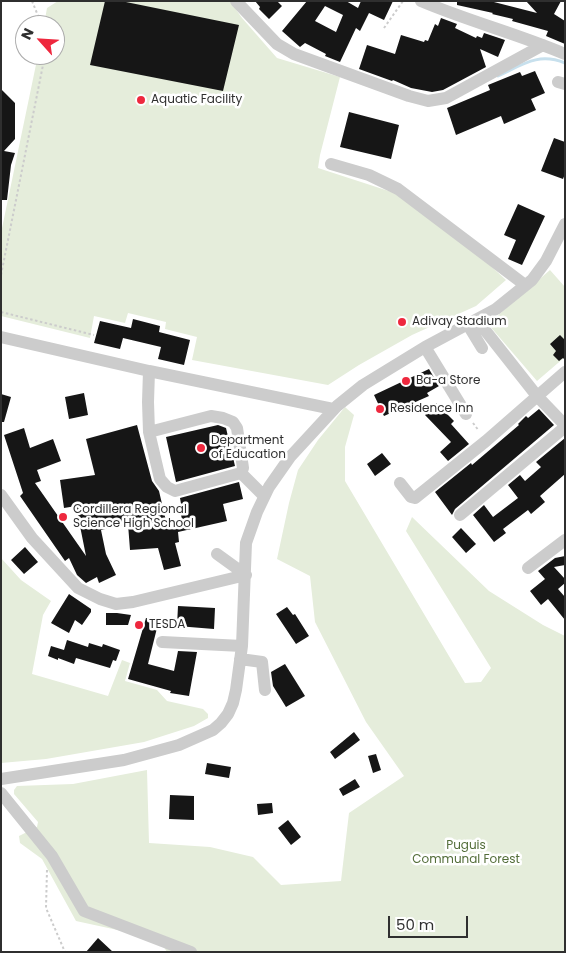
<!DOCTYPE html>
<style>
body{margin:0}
#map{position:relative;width:566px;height:953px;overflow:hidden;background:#fff;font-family:Poppins,sans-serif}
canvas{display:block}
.frame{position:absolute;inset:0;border:2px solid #2f2f2f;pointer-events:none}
.north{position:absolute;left:15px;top:15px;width:50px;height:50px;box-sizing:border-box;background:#fff;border:1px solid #acacac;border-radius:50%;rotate:296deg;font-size:14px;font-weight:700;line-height:20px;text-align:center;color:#2f2f2f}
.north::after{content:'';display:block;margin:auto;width:18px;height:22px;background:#ee283e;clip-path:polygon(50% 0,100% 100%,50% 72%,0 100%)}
.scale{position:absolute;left:388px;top:916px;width:80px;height:22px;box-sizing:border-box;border:2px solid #2f2f2f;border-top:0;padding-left:6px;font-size:15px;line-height:18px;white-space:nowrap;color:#2f2f2f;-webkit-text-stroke:4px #fff;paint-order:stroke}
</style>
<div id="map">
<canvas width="566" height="953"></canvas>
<div class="frame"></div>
<div class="north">N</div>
<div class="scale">50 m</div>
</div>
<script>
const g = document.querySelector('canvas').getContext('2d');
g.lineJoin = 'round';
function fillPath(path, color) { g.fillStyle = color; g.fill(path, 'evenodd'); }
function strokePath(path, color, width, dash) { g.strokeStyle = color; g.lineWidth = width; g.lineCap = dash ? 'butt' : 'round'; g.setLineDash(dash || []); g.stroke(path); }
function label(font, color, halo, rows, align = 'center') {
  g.font = font + ' Poppins,sans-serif'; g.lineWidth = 5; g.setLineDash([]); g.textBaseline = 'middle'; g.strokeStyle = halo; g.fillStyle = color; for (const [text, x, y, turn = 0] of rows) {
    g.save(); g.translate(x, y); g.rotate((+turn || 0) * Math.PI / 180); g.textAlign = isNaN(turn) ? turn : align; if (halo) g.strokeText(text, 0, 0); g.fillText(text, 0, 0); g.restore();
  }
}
const green = new Path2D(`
 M58,1H230L242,18L277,58L340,77L320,155L318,168L401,195L429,209L506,280L476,306L412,335L359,365L328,385L192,360L197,337L165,329L166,322L128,313L125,323L94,316L90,338L1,316V233L38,55H55V25H44L47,8Z
 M550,270L565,287V357L537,381L488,324Z
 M345,407L354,415L345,447V481L465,683L481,682L491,668L406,531L412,517L489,591L543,625L565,636V952H167L159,939L76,921L42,859L20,843L19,836L37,827L38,822L14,794V790L17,786L73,784L147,770L149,843L210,847L253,857L281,885L341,881L349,813L404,776L366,722L315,622L310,576L277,559L289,503L298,470L318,440Z
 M1,558L21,580L51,601L43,615L32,674L108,696L122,660L130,663L125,681L157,690L167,701L203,709L208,714V718L194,726L144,742L46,759L1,763Z`);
const stream = new Path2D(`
 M498,76C522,65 538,52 565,63`);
const building = new Path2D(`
 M105,1H121L239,25L223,91L90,65Z
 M255,1H277L282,6L269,19L259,9L260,7Z
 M307,1H346L358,8L361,1H393L384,20L369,13L360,31L356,28L340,62L325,56L326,54L305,43L300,47L282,31ZM325,6L343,15L336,32L315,21Z
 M457,1H490L537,13L526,1H561L554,14L565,21V44L546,36L548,31L512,21L513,19L492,14L493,13L457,5Z
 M441,18L457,24L455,28L476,38L477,36L482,38L484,33L505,40L498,57L480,49L486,67L443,90L432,92L411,88L393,80L392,81L359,69L367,45L395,54L401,35L424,42L425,40L428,41L435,24L438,26Z
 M535,71L545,93L531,99L536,110L504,124L501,116L456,135L447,108L490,90L488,85L520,72L522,76Z
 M1,89L15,103V139L4,151L15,153L11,165L7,200H1Z
 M349,112L399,125L391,159L340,147Z
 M554,138L565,142V174L563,179L541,171Z
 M518,204L545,216L522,265L508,259L516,240L504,235Z
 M133,319L160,326L159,332L190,340L184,365L158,359L161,347L123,338L120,349L94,343L100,321L131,328Z
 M560,335L565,340V360L563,358L559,361L553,355L556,351L550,344Z
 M429,369L439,386L427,393L429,396L384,416L374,395Z
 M84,393L88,415L69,419L65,397Z
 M1,394L11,397L4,422H1Z
 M436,403L454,421L451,424L469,444L448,461L440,452L451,442L425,415Z
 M539,409L554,425L455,509L452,515L435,492L471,463L472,465L519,425L518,424L526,416L528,418Z
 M137,425L152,481L159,491L166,521L182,519L181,515H183L180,498L239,482L243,499L223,504L227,521L178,532L179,542L175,543L181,566L164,570L158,548L130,550L128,524L101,530L106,554L116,575L99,583L97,577L86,583L77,575L69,558L65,561L20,496L23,493L4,435L24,428L30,448L53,439L61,461L37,470L41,481L35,483L86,556L76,506L64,508L60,480L95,475L86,439Z
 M218,425L226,428L235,466L176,482L166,437Z
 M565,438V474L540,496L545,502L531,514L528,510L503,529L506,533L494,542L473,515L484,505L493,517L518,498L508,485L520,475L525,481L541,467L536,462Z
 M382,453L391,464L375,476L367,464Z
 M461,528L476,544L466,553L452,537Z
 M25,547L38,562L24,574L11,560Z
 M565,556V565L554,567L565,579V583L558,589L565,597V620L548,599L541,605L530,591L545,579L538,571L555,558Z
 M69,594L91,609V612L82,625L75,620L69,633L51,623Z
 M178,606L215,608L214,629L177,626Z
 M287,607L293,615L295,614L309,636L296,644L276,614Z
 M106,613H117L131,615L128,625H106Z
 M146,618L159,620L148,664L174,671L178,651L197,652L189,696L170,693L171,691L128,679Z
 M67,640L88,647L89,643L102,647L103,644L120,650L116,661L113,660L110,668L76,658L74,664L58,658V660L48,656L51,646L64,650Z
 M285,664L305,696L286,707L273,686L271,672Z
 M354,732L360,740L335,759L330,752Z
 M376,754L381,770L373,773L368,756Z
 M207,763L231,767L229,778L205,774Z
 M355,779L360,787L343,796L339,789Z
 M170,795L194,796V820L169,819Z
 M272,803L273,813L258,815L257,804Z
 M288,820L301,837L291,845L278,828Z
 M98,938L113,952H86Z`);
const path = new Path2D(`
 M32,1L39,18L44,25
 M384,28L403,1
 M1,275L45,55
 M1,312L94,335
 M473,423L479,431
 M47,870L46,908L65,952`);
const minor = new Path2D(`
 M236,1L277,44L294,54L409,96L428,101L446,98L543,45
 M421,1C468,21 518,34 565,54
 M558,82L565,84
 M331,164L369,175L398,189L525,285
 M477,320L537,396L565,425
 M468,325L482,348
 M1,337L149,371L333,409
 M425,347L466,414
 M149,371L148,402L149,432L160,479L167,487L175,491L241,473L243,468L237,428L233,422L223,418L211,416L149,432
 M241,473L264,496
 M400,483L411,497L415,498L486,441L565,372
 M1,495L32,538L78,588L100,599L116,604L133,602L246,575
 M460,515L565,427
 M217,554L246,575
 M528,568L565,540
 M162,642L242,646
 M240,659L262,662L265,690
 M1,779L124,760L179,745L213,730L221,723L228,714L233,703L236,690L242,646L246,543L257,512L269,487L290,457L337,406L363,385L425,347L496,309L532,280L546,261L565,224
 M1,793L52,856L84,911L191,952`);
const markers = [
 [141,100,5,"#ee283e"],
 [402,322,5,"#ee283e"],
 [406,381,5,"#ee283e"],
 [380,409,5,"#ee283e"],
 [201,448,5,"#ee283e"],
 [63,517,5,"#ee283e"],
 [139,625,5,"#ee283e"]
];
const poiNames = [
 ["Aquatic Facility",151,100],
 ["Adivay Stadium",412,322],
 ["Ba-a Store",416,381],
 ["Residence Inn",390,409],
 ["Department",211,441],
 ["of Education",211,455],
 ["Cordillera Regional",73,510],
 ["Science High School",73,524],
 ["TESDA",149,625]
];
const parkNames = [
 ["Puguis",466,846],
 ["Communal Forest",466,860]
];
fillPath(green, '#e5eddb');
strokePath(stream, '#c7e0ed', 3);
fillPath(building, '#161616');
strokePath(path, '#ccc', 2, [2.5, 2.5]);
strokePath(minor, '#ccc', 12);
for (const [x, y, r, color] of markers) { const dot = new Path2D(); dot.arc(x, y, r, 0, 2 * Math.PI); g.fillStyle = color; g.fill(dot); strokePath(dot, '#fff', 2); }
label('12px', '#2f2f2f', '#fff', poiNames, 'left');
label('12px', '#536d39', '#fff', parkNames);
</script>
